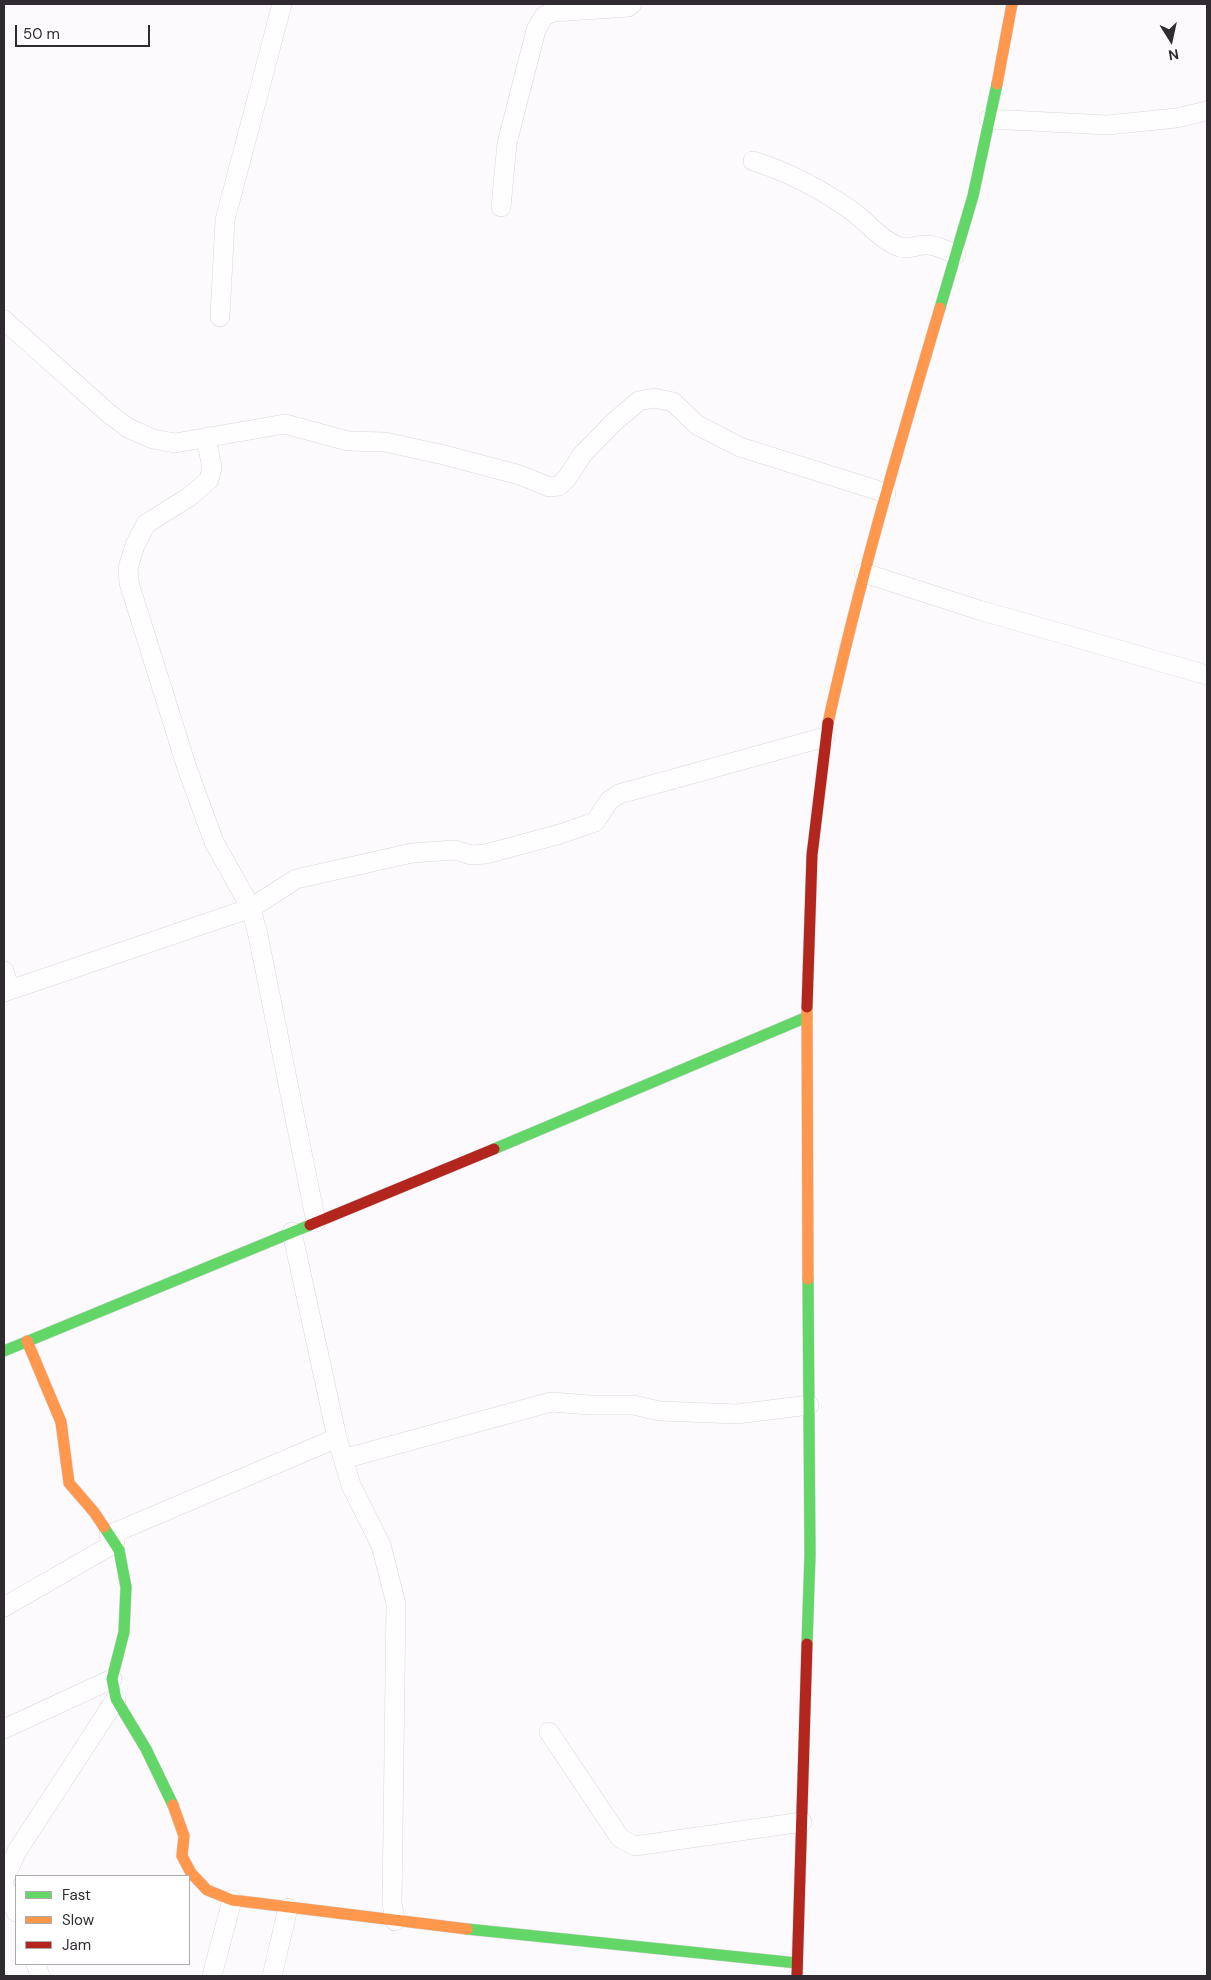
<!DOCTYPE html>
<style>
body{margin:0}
#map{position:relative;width:1211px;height:1980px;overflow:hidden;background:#fdfafe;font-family:"DM Sans",sans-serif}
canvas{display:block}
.frame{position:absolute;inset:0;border:5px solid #302b31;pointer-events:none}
.legend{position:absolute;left:15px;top:1875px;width:175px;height:90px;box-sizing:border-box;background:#fff;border:1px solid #acaaad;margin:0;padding:6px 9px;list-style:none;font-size:15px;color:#302b31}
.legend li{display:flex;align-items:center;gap:10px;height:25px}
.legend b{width:25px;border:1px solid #acaaad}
.north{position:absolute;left:1146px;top:15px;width:50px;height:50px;-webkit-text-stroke:4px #fff;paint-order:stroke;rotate:170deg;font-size:14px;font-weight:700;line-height:20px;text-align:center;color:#302b31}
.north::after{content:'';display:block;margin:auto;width:18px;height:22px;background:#302b31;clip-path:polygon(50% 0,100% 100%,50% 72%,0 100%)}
.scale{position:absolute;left:15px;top:25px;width:135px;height:22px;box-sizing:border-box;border:2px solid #302b31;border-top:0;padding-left:6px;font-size:15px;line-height:18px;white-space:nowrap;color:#302b31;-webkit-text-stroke:4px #fff;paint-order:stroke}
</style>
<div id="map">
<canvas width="1211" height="1980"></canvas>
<div class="frame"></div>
<ul class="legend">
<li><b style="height:6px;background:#63d668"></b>Fast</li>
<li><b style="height:6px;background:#ff974d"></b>Slow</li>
<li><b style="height:6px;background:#b3261e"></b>Jam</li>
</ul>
<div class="north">N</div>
<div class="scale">50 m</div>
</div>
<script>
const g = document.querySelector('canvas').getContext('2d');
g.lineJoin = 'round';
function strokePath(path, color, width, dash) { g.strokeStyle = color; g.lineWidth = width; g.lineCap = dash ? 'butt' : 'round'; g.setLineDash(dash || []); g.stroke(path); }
const street = new Path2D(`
 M989,119L1108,125L1176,118L1207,111
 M753,161C789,172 821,189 852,211C867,222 880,239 897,246C907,251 917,244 927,245C936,245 947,251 956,254
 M501,207L507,143L536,30L544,16L553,12L628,7L632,4
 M220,317L225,220L282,4
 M4,320L107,412L128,428L153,439L175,443L285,424L348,441L385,442L444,455L520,475L549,487L559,486L567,478L582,455L614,422L639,401L654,398L673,402L697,425L740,447L886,493
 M206,438L212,468L209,480L189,497L146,524L135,545L128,568L129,583L187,768L214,842L251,908L258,935L316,1222
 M864,573L979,610L1207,675
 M4,971L10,990
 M4,992L251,908L296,879L412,853L455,850L471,855L486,854L560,834L595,822L609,801L619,794L825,737
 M292,1232L337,1438L351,1485L381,1545L396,1604L392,1903L395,1921
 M343,1459L551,1402L589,1405H634L659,1411L737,1414L809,1405
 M109,1535L337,1438
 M4,1607L115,1543
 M4,1729L112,1679
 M549,1732L620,1838L635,1846L802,1822
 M4,1879L17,1851L116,1699
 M4,1886L16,1912
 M36,1964L40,1976
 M212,1976L232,1900
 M272,1976L288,1908`);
const fast = new Path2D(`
 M940,308L973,196L997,84
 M494,1149L807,1017
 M4,1351L310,1225
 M104,1527L119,1550L126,1587L124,1632L112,1679L116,1699L146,1749L173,1805
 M807,1644L810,1555L808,1279
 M467,1929L797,1963`);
const slow = new Path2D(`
 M997,84L1012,4
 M828,723C859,582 899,446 940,308
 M807,1007L808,1279
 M27,1341L61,1422L69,1483L94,1512L104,1527
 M173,1805L184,1836L182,1856L191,1873L207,1890L232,1900L467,1929`);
const jam = new Path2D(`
 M807,1007L812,855L828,723
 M310,1225L494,1149
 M797,1976L807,1644`);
strokePath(street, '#dad6db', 20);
strokePath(fast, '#dad6db', 12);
strokePath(slow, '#dad6db', 12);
strokePath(jam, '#dad6db', 12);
strokePath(street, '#fffeff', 19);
strokePath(fast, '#63d668', 11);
strokePath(slow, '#ff974d', 11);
strokePath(jam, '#b3261e', 11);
</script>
